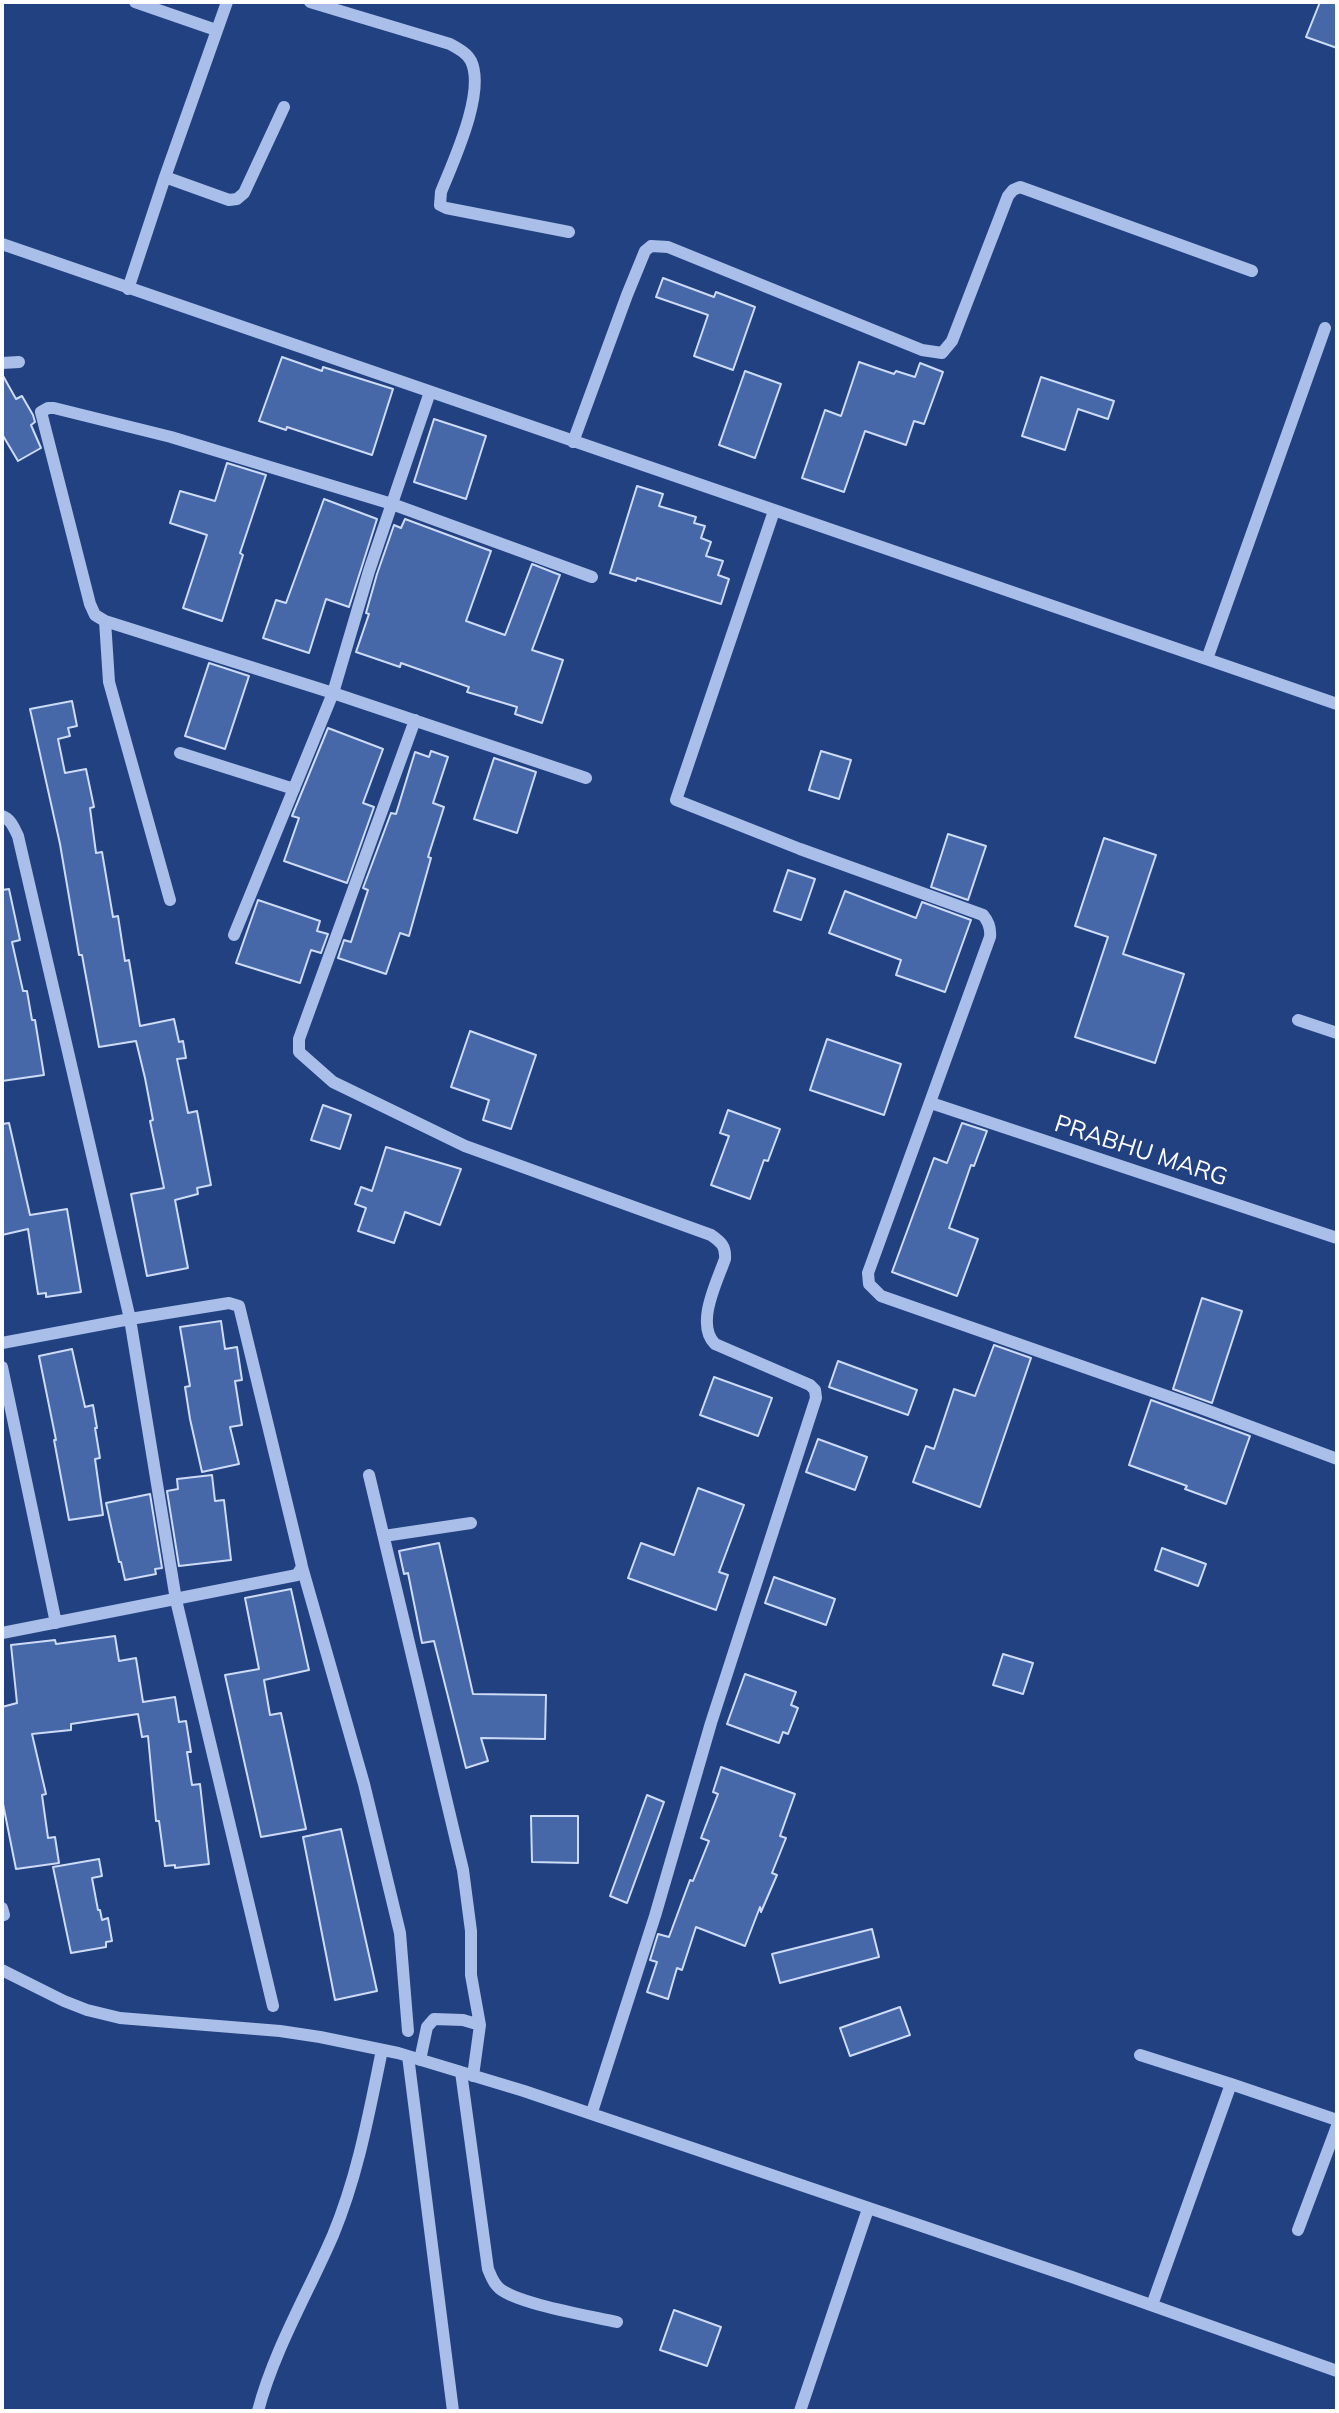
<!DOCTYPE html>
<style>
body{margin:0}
#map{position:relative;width:1339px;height:2413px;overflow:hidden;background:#224181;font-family:Mulish,sans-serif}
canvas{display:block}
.frame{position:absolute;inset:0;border:4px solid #fff;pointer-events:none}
</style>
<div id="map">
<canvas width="1339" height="2413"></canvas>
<div class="frame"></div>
</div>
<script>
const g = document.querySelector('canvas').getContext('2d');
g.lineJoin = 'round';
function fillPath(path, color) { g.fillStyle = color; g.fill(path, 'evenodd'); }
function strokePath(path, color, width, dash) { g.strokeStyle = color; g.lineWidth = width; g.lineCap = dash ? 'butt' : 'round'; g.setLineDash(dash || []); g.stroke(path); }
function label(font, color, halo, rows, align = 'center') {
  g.font = font + ' Mulish,sans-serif'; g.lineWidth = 5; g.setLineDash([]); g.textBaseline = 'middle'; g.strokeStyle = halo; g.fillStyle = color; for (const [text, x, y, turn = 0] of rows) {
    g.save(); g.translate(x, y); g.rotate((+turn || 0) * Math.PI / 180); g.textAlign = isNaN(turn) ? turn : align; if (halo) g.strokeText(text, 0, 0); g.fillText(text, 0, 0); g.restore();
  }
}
const building = new Path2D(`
 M1320,2H1337V48L1306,37Z
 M663,278L714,297L716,292L755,307L733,370L694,356L708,315L656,297Z
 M282,357L322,371L323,367L393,389L372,455L287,427L286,430L259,421Z
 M859,362L894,374L896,371L915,377L920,363L943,372L924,424L914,421L906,445L865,431L844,492L802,478L825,410L841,416Z
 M745,371L781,384L755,458L719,445Z
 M2,374L16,399L22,396L33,415L35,422L31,425L41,448L18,461L2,434Z
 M1041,377L1114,401L1108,419L1078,409L1065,450L1022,436Z
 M434,419L486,436L466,499L414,482Z
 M227,463L266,475L240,553L243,555L222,621L183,608L207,535L170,523L180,491L215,501Z
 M637,486L663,494L659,506L696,517L694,523L705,526L701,538L711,542L706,556L723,561L718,575L729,579L721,604L637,578L636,581L610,573Z
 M324,499L377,519L349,607L326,599L309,653L263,638L276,600L286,603Z
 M405,519L491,551L466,621L505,635L532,564L560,575L532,650L563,660L542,723L515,714L517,707L467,692L469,687L401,663L400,667L356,652L369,614L366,613L377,574L394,525L401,528Z
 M209,663L249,676L225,749L185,736Z
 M72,701L77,726L68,728L70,736L58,739L65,773L86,769L94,807L90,808L96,853L102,852L113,917L118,916L125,961L129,960L140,1026L174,1019L179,1042L183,1041L186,1058L177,1059L188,1113L197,1111L211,1185L197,1188L198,1194L175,1200L188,1268L147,1276L131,1194L164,1188L150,1121L153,1120L145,1078L136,1041L99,1047L82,955H79L60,844L30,709Z
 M328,728L383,749L363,803L374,807L347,883L284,861L299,818L292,816Z
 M431,751L448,757L433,803L444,807L428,857L431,858L409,936L400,933L386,974L338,958L344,940L351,942L368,890L363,888L391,813L396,814L415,752L429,757Z
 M821,751L851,760L839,799L809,790Z
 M494,758L536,772L517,833L474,819Z
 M948,834L986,846L968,900L931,887Z
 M1104,838L1156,855L1123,954L1184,974L1155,1063L1075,1037L1108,937L1075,926Z
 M788,870L815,879L801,920L774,911Z
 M9,889L20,940L12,942L23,991H27L32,1020H35L44,1075L2,1081V890Z
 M845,891L916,918L922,902L971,920L945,992L896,975L901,960L829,933Z
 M258,900L320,921L317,931L328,934L321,953L311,950L300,983L236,963Z
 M470,1031L536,1055L511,1129L483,1120L489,1100L451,1087Z
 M827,1039L901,1064L884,1115L810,1090Z
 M323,1105L351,1115L340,1149L311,1140Z
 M728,1110L780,1129L768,1161L764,1160L750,1199L711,1185L729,1136L720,1133Z
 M9,1123L30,1215L67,1209L81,1292L46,1297V1293L38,1294L28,1229L2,1235V1124Z
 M962,1123L987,1131L974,1166L971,1165L949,1228L978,1239L957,1296L892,1272L934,1158L947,1163Z
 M386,1147L461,1169L440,1225L405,1212L394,1243L358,1231L366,1208L355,1204L361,1187L372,1191Z
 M1202,1298L1242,1311L1212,1403L1173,1389Z
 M221,1321L225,1349L237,1347L242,1380L235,1381L242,1425L230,1427L239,1464L202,1472L190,1419L185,1387L190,1386L180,1327Z
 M994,1345L1031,1358L980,1507L913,1482L926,1446L934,1449L954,1389L975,1396Z
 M72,1349L85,1407L93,1405L97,1428H95L100,1458L95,1459L103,1515L69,1520L54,1440H56L39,1356Z
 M838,1361L917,1390L908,1415L829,1387Z
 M714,1377L772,1398L758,1436L700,1415Z
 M1151,1400L1250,1436L1226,1504L1185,1489L1187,1486L1129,1465Z
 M818,1439L867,1457L855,1490L806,1472Z
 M212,1475L215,1501L224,1500L231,1560L179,1566L167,1491L178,1489L177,1479Z
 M698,1488L744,1505L719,1572L728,1575L716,1610L628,1578L641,1543L674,1555Z
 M150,1494L162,1568L155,1569L156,1574L125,1580L121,1562H119L106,1503Z
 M439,1543L473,1694L546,1695L545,1739L481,1738L488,1761L466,1768L434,1641L422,1643L408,1573L404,1574L399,1551Z
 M1162,1548L1206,1564L1198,1586L1155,1570Z
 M774,1577L835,1599L826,1625L765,1603Z
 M291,1589L309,1670L264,1680L270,1715L281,1713L306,1829L261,1837L225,1675L259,1669L245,1598Z
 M115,1636L119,1661L136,1658L143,1702L175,1697L179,1722L186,1721L191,1752H187L192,1785L200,1784L209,1864L175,1868V1865L165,1866L159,1821H156L148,1736L142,1737L138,1714L71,1724V1730L32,1734L46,1794L42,1795L48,1838L55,1837L59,1863L16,1869L2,1799V1707L17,1703L11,1645L55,1640L56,1644Z
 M1003,1654L1033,1663L1023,1694L993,1685Z
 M745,1674L796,1692L791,1705L798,1708L788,1734L783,1732L779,1743L727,1724Z
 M721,1767L795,1794L780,1836L786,1838L772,1873L777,1875L761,1912L760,1907L745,1946L696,1927L682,1970L677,1968L668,1999L647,1992L657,1962L650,1960L658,1934L669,1937L690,1880L693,1881L709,1841L701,1838L718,1794L713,1792Z
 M647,1795L664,1802L627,1903L610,1896Z
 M531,1816H578V1863L532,1862Z
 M341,1829L377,1991L335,2000L303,1837Z
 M99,1859L102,1876L92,1878L98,1910H100L102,1920L108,1918L112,1941L106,1942V1947L71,1953L53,1867Z
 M872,1929L879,1957L780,1983L772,1954Z
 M900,2007L910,2035L850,2056L840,2028Z
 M674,2310L721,2327L707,2366L660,2350Z`);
const minor = new Path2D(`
 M135,2L216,30
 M310,2L450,44C459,49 467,53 471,61C486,92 453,162 441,192L440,205L446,208L569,232
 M165,177L229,200L237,199L244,193L284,107
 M2,244L1337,704
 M128,289L165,177L227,2
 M2,363L19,362
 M573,442L627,295L645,251L651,246L668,247L922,350L942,353L952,341L1008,196L1013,190L1020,187L1252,271
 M774,511L676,800L800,849L983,915C989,922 991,928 990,937L872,1262L868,1273L869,1284L881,1296L1198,1407L1337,1459
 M105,621L109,682L170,900
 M1207,659L1325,328
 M415,720L299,1039V1052L333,1082L465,1146L711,1235C721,1242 726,1246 725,1259C717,1282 695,1324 715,1344L810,1385L815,1390L816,1398L711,1723L655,1916L592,2112
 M180,753L294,789
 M586,778L333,693L105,621L95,615L90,604L41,412L48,408H54L171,437L392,504L592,577
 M2,816C11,819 14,828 18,836L130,1319L2,1343
 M234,935L333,693L369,571L430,392
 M1298,1020L1337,1033
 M931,1103L1337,1238
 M2,1367L56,1623
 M369,1475L463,1870L471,1931V1975L480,2025L473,2076
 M384,1536L471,1523
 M302,1567L364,1784L400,1933L408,2031
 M2,1633L297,1575L302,1567L301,1562L239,1306L229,1303L130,1319L176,1600L273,2006
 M2,1908L4,1915
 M2,1970L64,2001L87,2010L120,2018L280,2031L320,2037L398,2053L524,2091L1072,2277L1337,2371
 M1140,2055L1231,2084
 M408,2056L453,2411
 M420,2060L427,2027L434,2019L463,2020L480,2025
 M461,2072L488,2269C491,2276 493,2283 499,2288C517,2304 591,2316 617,2322
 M1298,2230L1337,2126
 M1152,2305L1231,2084L1337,2120
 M258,2411C274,2350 308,2293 333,2235C358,2175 369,2113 382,2050
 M800,2411L868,2209`);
const streetNames = [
 ["PRABHU MARG",1141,1151,18]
];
fillPath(building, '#4668a9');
strokePath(building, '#cddbf6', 2);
strokePath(minor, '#a9bee8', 12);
label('24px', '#fff', '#224181', streetNames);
</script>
